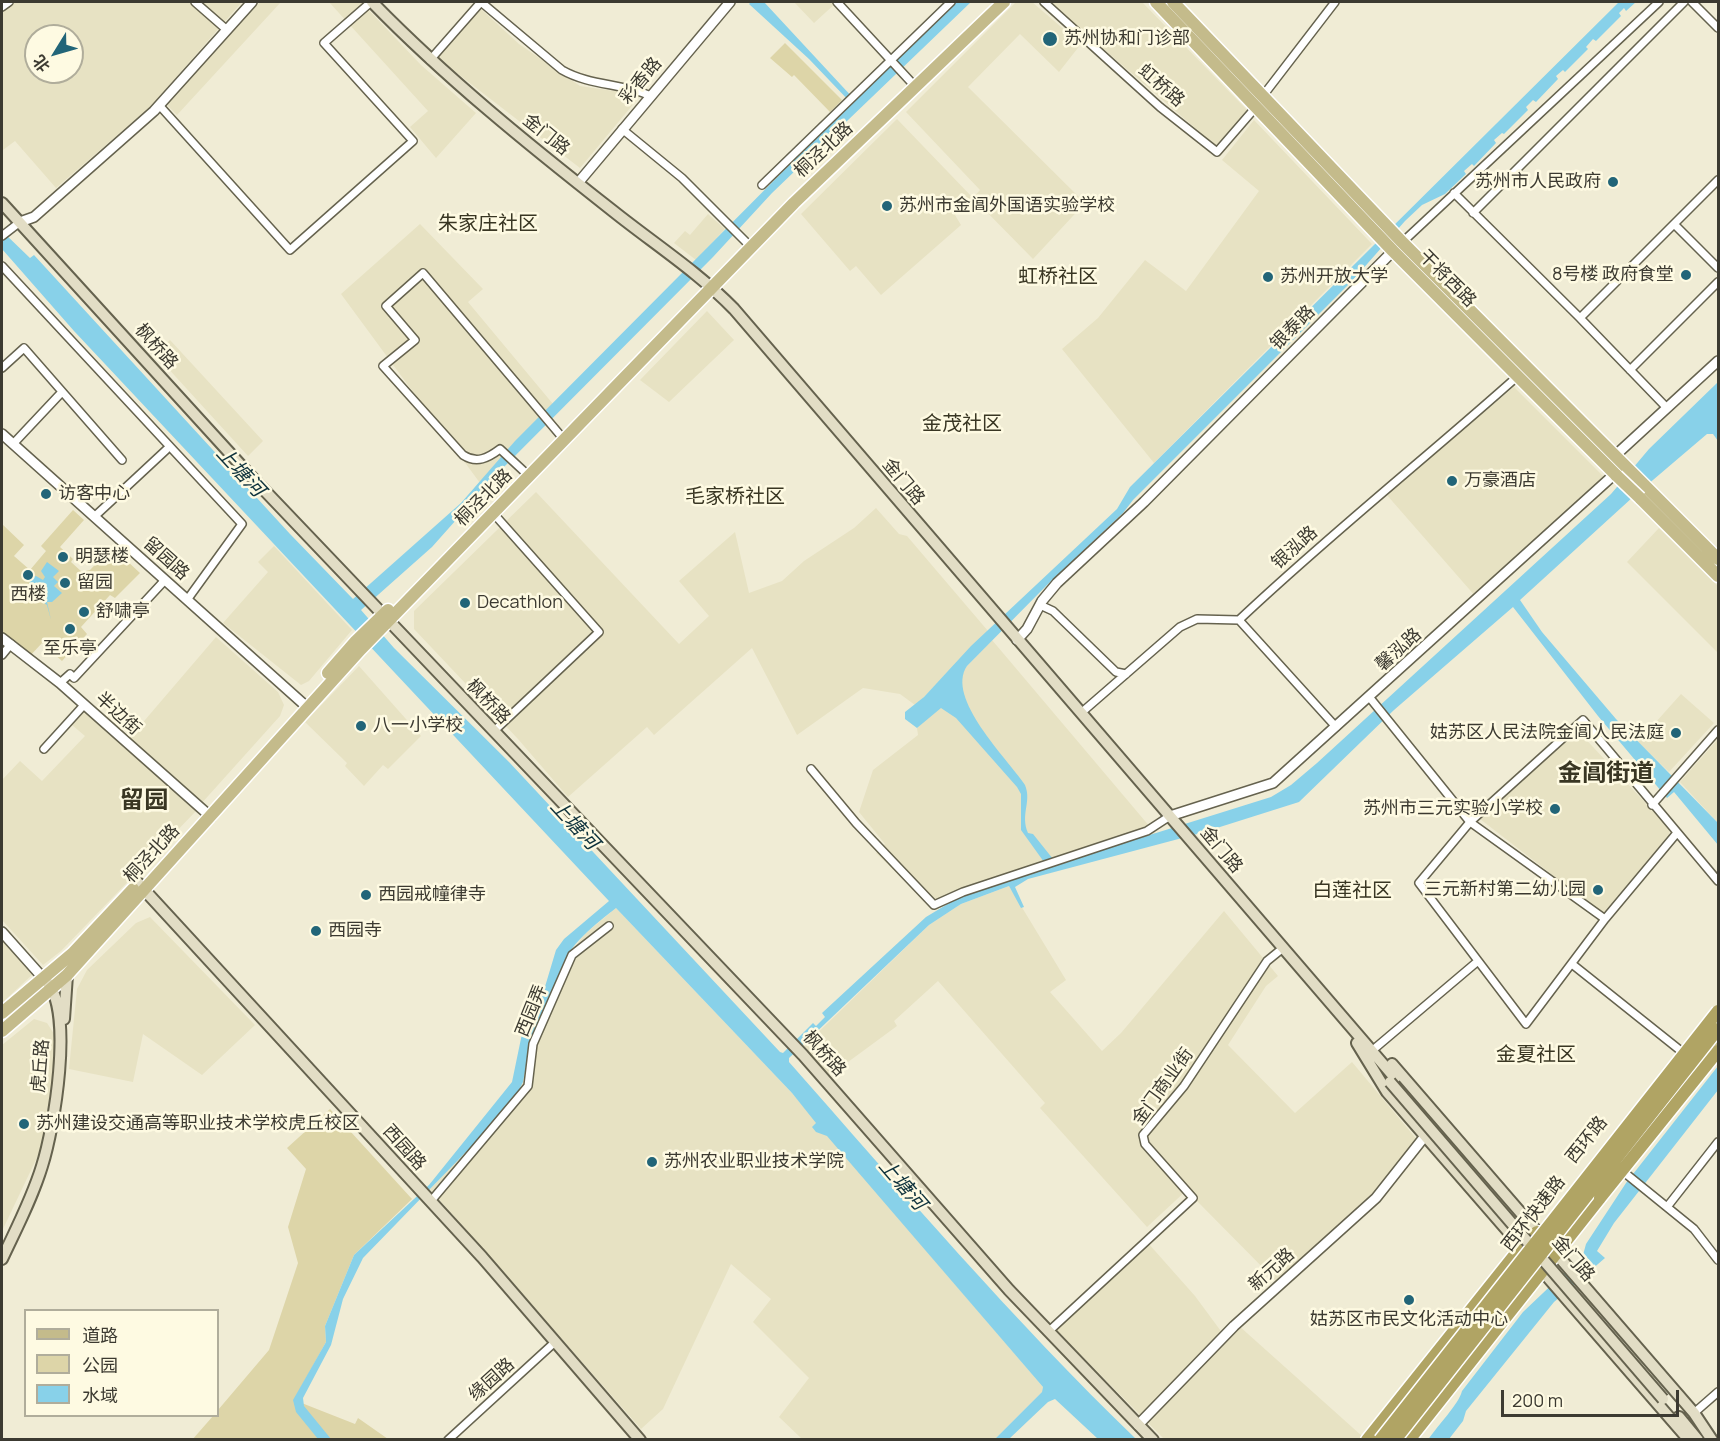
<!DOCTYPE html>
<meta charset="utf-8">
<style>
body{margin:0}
#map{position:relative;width:1720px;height:1441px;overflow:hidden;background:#f0ecd5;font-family:Manrope,"Noto Sans SC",sans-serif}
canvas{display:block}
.frame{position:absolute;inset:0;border:3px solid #3c3a31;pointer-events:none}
.legend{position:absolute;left:24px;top:1309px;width:195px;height:108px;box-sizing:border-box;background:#fefae2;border:2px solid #b0ad9b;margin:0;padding:8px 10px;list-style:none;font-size:18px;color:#3c3a31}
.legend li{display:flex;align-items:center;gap:12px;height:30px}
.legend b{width:30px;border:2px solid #b0ad9b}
.north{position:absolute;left:24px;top:24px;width:60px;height:60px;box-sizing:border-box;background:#fefae2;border:2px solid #b0ad9b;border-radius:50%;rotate:233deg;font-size:16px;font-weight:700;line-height:24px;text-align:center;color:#3c3a31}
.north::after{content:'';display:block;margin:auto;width:21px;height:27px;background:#226578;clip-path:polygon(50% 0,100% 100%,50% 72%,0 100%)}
.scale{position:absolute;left:1501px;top:1390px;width:178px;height:27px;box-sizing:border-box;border:3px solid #3c3a31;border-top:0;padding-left:8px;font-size:18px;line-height:21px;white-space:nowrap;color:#3c3a31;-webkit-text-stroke:4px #fefae2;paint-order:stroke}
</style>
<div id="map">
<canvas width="1720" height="1441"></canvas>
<div class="frame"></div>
<ul class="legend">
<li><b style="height:8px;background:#c4bb8b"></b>道路</li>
<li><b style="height:16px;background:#ddd5a8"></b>公园</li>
<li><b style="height:16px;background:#88d1e9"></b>水域</li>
</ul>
<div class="north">北</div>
<div class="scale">200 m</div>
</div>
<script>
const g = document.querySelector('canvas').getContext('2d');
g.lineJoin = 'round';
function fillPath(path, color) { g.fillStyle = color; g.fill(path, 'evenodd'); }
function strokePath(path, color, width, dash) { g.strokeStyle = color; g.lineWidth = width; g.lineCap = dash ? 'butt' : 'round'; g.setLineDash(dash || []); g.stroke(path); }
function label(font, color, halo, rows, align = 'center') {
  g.font = font + ' Manrope,"Noto Sans SC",sans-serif'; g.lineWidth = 5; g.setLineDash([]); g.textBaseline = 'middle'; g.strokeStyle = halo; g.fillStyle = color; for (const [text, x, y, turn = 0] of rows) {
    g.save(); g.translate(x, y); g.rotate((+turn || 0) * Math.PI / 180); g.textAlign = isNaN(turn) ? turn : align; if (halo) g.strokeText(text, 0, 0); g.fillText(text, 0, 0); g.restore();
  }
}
const built = new Path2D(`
 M2,2H242L150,107L56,188L15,141L3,150L2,148ZM36,36H72V72H36Z
 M260,2H281L177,115L167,105Z
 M329,2H361L421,65L476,113L436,158L410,127L428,111Z
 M794,2H837L814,23Z
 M1016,2H1032L1081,44L1059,72L1020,34L968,87L1085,203L1033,259L973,198L955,215L961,225L881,295L856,266L850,271L801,214L897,119L973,198L980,190L906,112Z
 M1049,2H1142L1248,111L1216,146Z
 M481,9L519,44L580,86L641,95L580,168L436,57Z
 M1254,120L1372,244L1154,463L1062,349L1098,318L1145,260L1186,291L1259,191L1222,160Z
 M708,214L725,229L696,260L674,243L685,231L690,235Z
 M420,224L483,289L468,302L553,404L515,442L480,483L341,294Z
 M707,311L734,340L669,402L640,380Z
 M170,340L263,441L248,456L155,354Z
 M1514,387L1604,477L1476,597L1386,494Z
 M536,492L679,644L709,616L679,581L735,532L749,593L782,581L804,561L854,528L876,508L899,534L907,536L988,631L921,700L936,710L967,666L992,640L1156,834L1027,874L948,903L936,910L876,853L885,844L859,812L873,770L918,735L917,728L926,719L915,705L900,694L863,688L797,735L752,648L654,735L647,727L568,797L518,739L414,629V611Z
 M1659,528L1718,586V653L1627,562Z
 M274,546L352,630L309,681L301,685L223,623L268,572L258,562Z
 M216,637L278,692L284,705L280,716L200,805L127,741Z
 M359,666L421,736L388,769L383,765L364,786L345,766L347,763L305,722Z
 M1681,694L1714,723L1669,772L1638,742Z
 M84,711L197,810L61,951L43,965L2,920V780L20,761L42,781L85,736L72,725Z
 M1578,731L1670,829L1669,835L1603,914L1480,819Z
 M1718,739V823L1680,782Z
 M1009,886L1066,980L1050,992L1102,1051L1121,1033L1224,911L1278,976L1266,986L1228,1045L1295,1113L1352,1062L1419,1142L1397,1173L1278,1283L1195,1199L1189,1188L1147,1227L1040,1108L1045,1103L938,981L894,1021L897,1026L829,1076L803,1047L929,925L961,904Z
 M616,908L792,1093L1043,1387L1042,1392L995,1439H802L779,1417L809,1378L753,1322L771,1299L731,1264L663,1409L641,1429L430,1189L496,1121L516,1096L523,1082L531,1040L562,970L564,960L586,933Z
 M150,917L255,1025L202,1075L143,1034L133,1082L69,1069L77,989L87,970L136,923Z
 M2,936L34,973L2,1003Z
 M34,1019L47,1023L58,1040L51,1102L43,1145L2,1231V1045Z
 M1148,1243L1195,1296L1226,1338L1238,1325L1362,1436L1359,1440L1164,1439L1055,1329Z`);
const green = new Path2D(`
 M785,43L842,100L830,112L794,75L792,77L770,58Z
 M73,510L84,520L60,547L73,559L71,562L82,572L90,570L112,547L140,573L115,598L110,595L81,627L87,634L62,661L42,643L29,657L2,633V524L24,545L14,556L30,570L46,551L41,546Z
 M330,1109L412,1199L354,1255L325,1326L326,1342L294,1400L355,1424L358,1418L388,1439L192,1440L213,1416H218V1410L269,1350L298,1263L288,1227L306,1169L287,1148Z`);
const water = new Path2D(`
 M751,2H764L854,99L952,2H971L772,193L713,257L497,474L432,547L361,610L394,648L509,762L780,1052L783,1053L813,1023L816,1026L825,1017L822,1013L926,917L961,896L1044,862L1021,830V794L1017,787L956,718L941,708L917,728L905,719V712L924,697L971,646L1117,509L1130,487L1619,2H1636L1626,11L1624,8L1619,13L1621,16L1596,41L1593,39L1586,47L1588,49L1565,72L1563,70L1556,76L1558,79L1536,102L1533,100L1526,107L1528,110L1504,134L1502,133L1494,140L1496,143L1474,166L1472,164L1464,171L1466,174L1445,194L1422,205L1405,221L1353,280L1133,500L1123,513L1047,585L967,666C945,698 1007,758 1025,785C1032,802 1020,814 1028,833L1033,834L1057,864L1271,797L1291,785L1317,763L1611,494L1649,449L1718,382V441L1713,434H1707L1633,497L1520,600L1542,632L1616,719L1718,823V845L1674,792L1667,798L1598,716L1513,607L1394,710L1299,802L1201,833L1028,879L1015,887L1024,907L1021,908L1009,886L961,904L929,925L789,1058V1062C902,1190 1013,1320 1136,1439H1098L1055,1399L1048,1402L1009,1439H995L1042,1392L1043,1387L827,1136L816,1132L812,1127L816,1123L792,1093L616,908C597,923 566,946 562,970L531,1040L523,1082L516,1096L496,1121L363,1258L343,1299L331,1345L303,1398L304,1406L331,1439H318L296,1412L293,1400L326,1342L325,1326L354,1255L429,1185L512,1082L524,1024L541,1000L556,950L564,939L609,901L74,331L2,249V231L30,258L34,255L290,534L353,599L461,503L515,441L851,103L809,59L749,4Z
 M47,562L59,571L53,577L58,582L54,586L62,593L52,602H47L51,620L47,605L35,596L38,590L33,591L29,585L31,578L36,576L43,580L45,577L41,571Z
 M1718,1066V1090L1614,1223L1597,1251L1605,1258L1554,1302L1466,1411L1463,1421L1449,1439L1428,1440C1437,1426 1459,1404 1462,1391L1523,1312L1583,1255L1586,1244L1626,1183Z`);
const minor = new Path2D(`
 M195,2L227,30
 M481,2L562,70C590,86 622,83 651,96
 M837,2L911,82
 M1044,2L1160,107L1217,152L1256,107
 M1692,2L1718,28
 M2,7L9,2
 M430,60L481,2
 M1262,97L1335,2
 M159,105L290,250L413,141L324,43L371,2
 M622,129L682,178L747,243
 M762,185L951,2
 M1454,193L1580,318L1718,180
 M1473,213L1684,2
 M1674,224L1718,268
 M2,236L20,222
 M1393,251L1659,2
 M2,266L242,524L187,600
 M1580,318L1667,408
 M2,368L24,348L122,460
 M1630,370L1718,282
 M13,444L61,393
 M530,477L500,449C488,458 477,464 463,455L383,366L415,340L386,306L423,273L561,436
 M94,517L166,450
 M1040,605L1053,611L1116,672L1126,674
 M1239,620L1336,727
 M2,655L11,644
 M60,683L70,674L74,678L165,580
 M1370,698L1470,822L1605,919
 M1081,713L1180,627L1197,619L1239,620C1330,534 1426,458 1519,375
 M494,731L599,632L494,514
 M44,749L84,705
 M811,769L856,823L934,905L963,892L1147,831L1170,816
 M1652,805L1718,730
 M1676,834L1605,919L1526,1024L1419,883L1470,822L1583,720L1718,881
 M1572,964L1681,1051
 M1374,1049L1478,961
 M1620,1169L1694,1229L1718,1260
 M431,1201L528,1086L533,1044L572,955L609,926
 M1667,1207L1718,1142
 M1048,1332L1193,1198L1145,1144L1143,1135L1184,1086L1267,961L1283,948
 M1694,1413L1718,1392
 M448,1440L555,1342`);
const tertiary = new Path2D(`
 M578,183L730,2
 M20,222L34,217L154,111L252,2
 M2,434L308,708
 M1606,464L1718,361
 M2,638L60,683L211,817
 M1017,640L1027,629L1042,601L1057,583L1144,502L1393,251
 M1170,816L1273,783L1618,471
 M2,932L43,978
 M1138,1425L1234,1326L1376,1198L1425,1136`);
const secondary = new Path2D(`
 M372,2C446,78 529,145 613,211C653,243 698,272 734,309L1395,1078
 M2,203L247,472L803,1055L1009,1290L1153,1440
 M138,883L482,1257L640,1440
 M64,1019L67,975
 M1357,1043L1387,1092L1526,1252
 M1392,1064L1694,1413L1712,1440
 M2,1259C16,1229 32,1199 42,1166C54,1128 74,1013 47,982
 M1538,1266L1689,1440
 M1679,1417L1698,1440`);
const primary = new Path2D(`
 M1156,2L1393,251L1617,476
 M1173,2L1402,242L1718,559
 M1640,498L1718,576
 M328,673L356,641L388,610
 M2,1013L73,953L133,889
 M2,1031L67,975L361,649L794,203L1004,2
 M1703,1060L1718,1041`);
const trunk = new Path2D(`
 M1367,1440L1521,1247L1537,1232
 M1409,1440L1600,1198`);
const secondaryBridge = new Path2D(`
 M1390,1082L1663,1399`);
const primaryBridge = new Path2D(`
 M1617,476L1640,498`);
const trunkBridge = new Path2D(`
 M1600,1198L1718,1051
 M1380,1440L1718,1011
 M1395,1440L1718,1029`);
const markers = [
 [1050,39,8,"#226578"],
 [1613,182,6,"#226578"],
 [887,206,6,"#226578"],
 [1686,275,6,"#226578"],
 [1268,277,6,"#226578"],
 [1452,481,6,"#226578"],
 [46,494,6,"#226578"],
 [63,557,6,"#226578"],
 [28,575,6,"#226578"],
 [65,583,6,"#226578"],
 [465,603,6,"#226578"],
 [84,612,6,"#226578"],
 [70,629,6,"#226578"],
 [361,726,6,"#226578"],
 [1676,733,6,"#226578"],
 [1555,809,6,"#226578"],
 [1598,890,6,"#226578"],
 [366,895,6,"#226578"],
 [316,931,6,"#226578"],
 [24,1124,6,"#226578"],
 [652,1162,6,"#226578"],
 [1409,1300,6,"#226578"]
];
const poiNames = [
 ["苏州协和门诊部",1064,39],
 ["苏州市人民政府",1601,182,"right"],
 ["苏州市金阊外国语实验学校",899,206],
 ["8号楼 政府食堂",1674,275,"right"],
 ["苏州开放大学",1280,277],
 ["万豪酒店",1464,481],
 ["访客中心",58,494],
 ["明瑟楼",75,557],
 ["留园",77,583],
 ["西楼",28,595,"center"],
 ["Decathlon",477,603],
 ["舒啸亭",96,612],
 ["至乐亭",70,649,"center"],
 ["八一小学校",373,726],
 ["姑苏区人民法院金阊人民法庭",1664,733,"right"],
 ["苏州市三元实验小学校",1543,809,"right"],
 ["三元新村第二幼儿园",1586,890,"right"],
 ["西园戒幢律寺",378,895],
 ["西园寺",328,931],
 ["苏州建设交通高等职业技术学校虎丘校区",36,1124],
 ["苏州农业职业技术学院",664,1162],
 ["姑苏区市民文化活动中心",1409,1320,"center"]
];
const streetNames = [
 ["彩香路",641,81,-50],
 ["虹桥路",1161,86,41],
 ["金门路",546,135,39],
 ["桐泾北路",824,150,-43],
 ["干将西路",1447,279,45],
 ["银泰路",1293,328,-45],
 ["枫桥路",156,347,48],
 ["金门路",903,482,50],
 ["桐泾北路",484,498,-45],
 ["银泓路",1295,548,-42],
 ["留园路",166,559,42],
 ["馨泓路",1399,650,-42],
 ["枫桥路",488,702,46],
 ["半边街",118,714,42],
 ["金门路",1221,850,50],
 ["桐泾北路",152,854,-47],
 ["西园弄",532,1011,-68],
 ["枫桥路",824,1054,48],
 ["虎丘路",41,1066,-85],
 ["金门商业街",1163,1087,-54],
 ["西环路",1587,1140,-51],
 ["西园路",404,1148,48],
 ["西环快速路",1534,1214,-52],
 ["金门路",1573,1259,49],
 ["新元路",1272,1270,-42],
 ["缘园路",492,1380,-42]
];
const neighbourhoodNames = [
 ["朱家庄社区",488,224],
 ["虹桥社区",1058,277],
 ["金茂社区",962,424],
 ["毛家桥社区",735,497],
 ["白莲社区",1352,891],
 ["金夏社区",1536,1055]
];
const waterNames = [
 ["上塘河",240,472,47],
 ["上塘河",574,825,47],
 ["上塘河",902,1185,49]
];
const districtNames = [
 ["金阊街道",1606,774],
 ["留园",144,801]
];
fillPath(built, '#e7e2c3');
fillPath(green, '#ddd5a8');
fillPath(water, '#88d1e9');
strokePath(minor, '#65624e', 10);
strokePath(tertiary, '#65624e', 12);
strokePath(secondary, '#65624e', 14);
strokePath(primary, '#fff', 15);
strokePath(trunk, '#fff', 15);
strokePath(minor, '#fff', 7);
strokePath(tertiary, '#fff', 9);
strokePath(secondary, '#e2ddc5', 10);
strokePath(primary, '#c4bb8b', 12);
strokePath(trunk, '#b0a464', 12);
strokePath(secondaryBridge, '#65624e', 14, []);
strokePath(primaryBridge, '#fff', 15, []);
strokePath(trunkBridge, '#fff', 15, []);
strokePath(secondaryBridge, '#e2ddc5', 10);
strokePath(primaryBridge, '#c4bb8b', 12);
strokePath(trunkBridge, '#b0a464', 12);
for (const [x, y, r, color] of markers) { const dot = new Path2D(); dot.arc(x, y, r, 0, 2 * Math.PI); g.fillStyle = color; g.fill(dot); strokePath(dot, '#fefae2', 2); }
label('18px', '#3c3a31', '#fefae2', poiNames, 'left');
label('18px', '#3c3a31', '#fefae2', streetNames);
label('20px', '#393623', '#fefae2', neighbourhoodNames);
label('italic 20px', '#0e323c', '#fefae2', waterNames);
label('bold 24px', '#393623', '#fefae2', districtNames);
</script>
